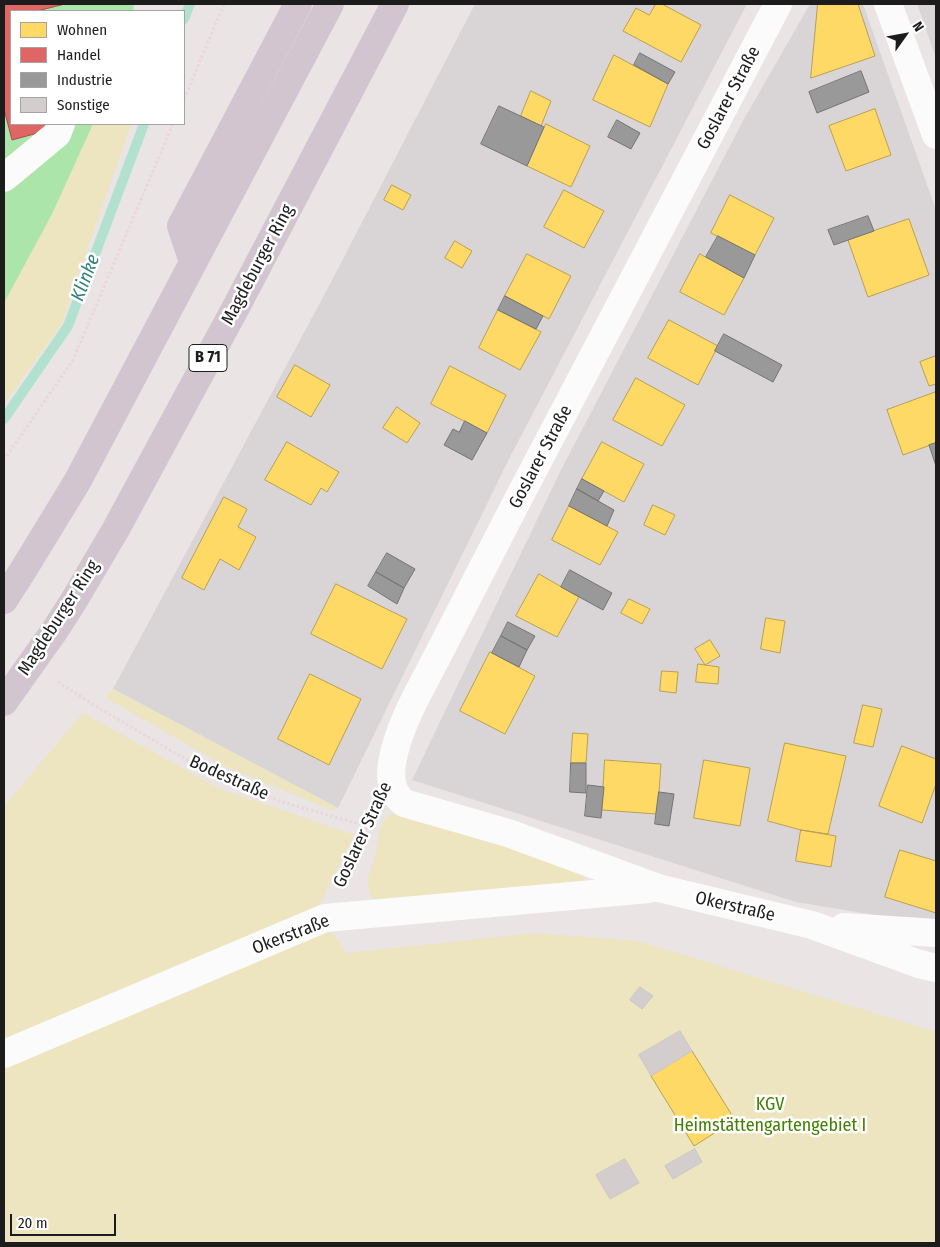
<!DOCTYPE html>
<meta charset="utf-8">
<style>
body{margin:0}
#map{position:relative;width:940px;height:1247px;overflow:hidden;background:#eae4e4;font-family:"Fira Sans Condensed",sans-serif}
canvas{display:block}
.frame{position:absolute;inset:0;border:5px solid #1c1c1c;pointer-events:none}
.legend{position:absolute;left:10px;top:10px;width:175px;height:115px;box-sizing:border-box;background:#fff;border:1px solid #a4a4a4;margin:0;padding:6px 9px;list-style:none;font-size:15px;color:#1c1c1c}
.legend li{display:flex;align-items:center;gap:10px;height:25px}
.legend b{width:25px;border:1px solid #a4a4a4}
.north{position:absolute;left:880px;top:10px;width:50px;height:50px;-webkit-text-stroke:4px #fff;paint-order:stroke;rotate:58deg;font-size:14px;font-weight:700;line-height:20px;text-align:center;color:#1c1c1c}
.north::after{content:'';display:block;margin:auto;width:18px;height:22px;background:#1c1c1c;clip-path:polygon(50% 0,100% 100%,50% 72%,0 100%)}
.scale{position:absolute;left:10px;top:1214px;width:106px;height:22px;box-sizing:border-box;border:2px solid #1c1c1c;border-top:0;padding-left:6px;font-size:15px;line-height:18px;white-space:nowrap;color:#1c1c1c;-webkit-text-stroke:4px #fff;paint-order:stroke}
</style>
<div id="map">
<canvas width="940" height="1247"></canvas>
<div class="frame"></div>
<ul class="legend">
<li><b style="height:14px;background:#ffd966"></b>Wohnen</li>
<li><b style="height:14px;background:#e06666"></b>Handel</li>
<li><b style="height:14px;background:#999"></b>Industrie</li>
<li><b style="height:14px;background:#d3cdce"></b>Sonstige</li>
</ul>
<div class="north">N</div>
<div class="scale">20 m</div>
</div>
<script>
const g = document.querySelector('canvas').getContext('2d');
g.lineJoin = 'round';
function fillPath(path, color) { g.fillStyle = color; g.fill(path, 'evenodd'); }
function strokePath(path, color, width, dash) { g.strokeStyle = color; g.lineWidth = width; g.lineCap = dash ? 'butt' : 'round'; g.setLineDash(dash || []); g.stroke(path); }
function label(font, color, halo, rows, align = 'center') {
  g.font = font + ' "Fira Sans Condensed",sans-serif'; g.lineWidth = 5; g.setLineDash([]); g.textBaseline = 'middle'; g.strokeStyle = halo; g.fillStyle = color; for (const [text, x, y, turn = 0] of rows) {
    g.save(); g.translate(x, y); g.rotate((+turn || 0) * Math.PI / 180); g.textAlign = isNaN(turn) ? turn : align; if (halo) g.strokeText(text, 0, 0); g.fillText(text, 0, 0); g.restore();
  }
}
const residential = new Path2D(`
 M475,4H747L509,459L338,808L113,689L329,286Z
 M810,4H863L936,210V925L796,902L412,780L561,470L744,119Z
 M917,4H936V58Z`);
const grass = new Path2D(`
 M93,124H131L61,325L4,404V302L52,214Z
 M113,689L338,808L331,810L225,766L106,698Z
 M83,713L218,788L354,835L316,911L347,953L534,933L638,941L936,1032V1243H4V806Z
 M392,814H400L453,827L575,871L584,877L585,882L373,901C370,895 368,889 368,882C368,874 372,868 374,860C378,847 377,820 392,814Z`);
const pitch = new Path2D(`
 M4,4H134L133,11H11V124H93L52,214L4,303Z`);
const homes = new Path2D(`
 M656,4H662L701,25L681,62L623,31L636,8L649,15Z
 M818,4H858L875,56L811,78Z
 M614,55L668,84L650,127L593,100Z
 M531,91L551,101L541,126L521,116Z
 M875,109L891,155L846,171L829,126Z
 M546,124L590,146L571,187L527,166Z
 M392,185L411,195L403,210L384,200Z
 M564,190L604,211L584,248L544,227Z
 M730,195L774,218L755,255L711,233Z
 M909,219L929,275L868,297L848,240Z
 M455,241L472,251L462,268L445,258Z
 M527,254L571,276L549,319L505,296Z
 M700,254L744,278L724,315L680,292Z
 M498,310L541,332L520,370L479,348Z
 M669,320L718,346L698,385L648,358Z
 M936,356V384L929,386L920,362Z
 M295,365L330,385L311,417L277,397Z
 M450,366L506,395L487,433L431,404Z
 M636,378L685,405L662,446L613,420Z
 M936,392V443L903,455L887,410Z
 M397,407L420,423L407,443L383,428Z
 M287,442L339,472L327,492L321,488L311,505L265,480Z
 M602,442L644,464L624,502L582,479Z
 M224,497L247,509L238,527L256,537L239,570L220,559L204,590L182,578Z
 M653,505L675,515L665,535L644,525Z
 M569,506L618,532L600,565L552,540Z
 M539,574L579,597L557,637L516,616Z
 M336,584L407,619L382,669L311,634Z
 M629,599L650,609L642,624L621,613Z
 M766,618L785,621L780,653L761,649Z
 M710,640L720,656L705,665L695,649Z
 M490,652L535,676L505,734L460,711Z
 M698,664L719,667L718,684L696,682Z
 M662,671L678,672L676,693L660,691Z
 M310,674L361,699L329,765L278,739Z
 M863,705L882,709L873,747L854,743Z
 M573,733L588,734L586,763H571Z
 M785,743L846,756L828,834L801,830L768,821Z
 M902,746L936,759V784L922,823L879,806Z
 M605,760L661,764L659,792L656,814L602,810Z
 M704,760L750,768L740,826L694,818Z
 M801,830L836,836L831,867L796,861Z
 M900,850L936,861V913L885,897Z
 M692,1051L735,1120L694,1146L651,1076Z`);
const shops = new Path2D(`
 M4,4H65L37,11H11V124H55L56,128L12,140L4,109Z`);
const industry = new Path2D(`
 M640,53L675,72L668,84L634,65Z
 M861,71L869,92L817,113L809,92Z
 M499,106L544,127L527,166L481,144Z
 M617,120L640,133L631,149L608,137Z
 M868,216L874,231L834,245L828,230Z
 M718,236L755,255L744,278L706,257Z
 M505,296L543,316L536,329L498,310Z
 M724,334L782,365L773,382L715,351Z
 M465,421L487,433L472,460L444,445L453,429L459,432Z
 M936,443V466L929,445Z
 M582,479L604,491L598,501L577,489Z
 M577,489L614,510L607,526L569,506Z
 M387,553L415,569L404,588L376,572Z
 M570,570L612,593L603,610L561,587Z
 M376,572L404,588L397,604L368,586Z
 M508,622L535,636L527,650L501,636Z
 M501,636L527,650L519,667L492,653Z
 M571,763H586V793L570,792Z
 M588,785L604,787L601,818L585,816Z
 M659,792L674,794L669,826L655,824Z`);
const stream = new Path2D(`
 M184,19L190,4
 M4,419L68,326L144,124`);
const building = new Path2D(`
 M640,987L653,996L642,1009L630,1000Z
 M680,1031L692,1051L651,1076L639,1055Z
 M695,1149L702,1162L673,1179L665,1166Z
 M625,1159L639,1183L610,1199L596,1175Z`);
const path = new Path2D(`
 M184,99L224,4
 M4,460L73,360L173,124
 M58,682L102,710L199,767L279,801L366,826
 M340,884L372,815`);
const minor = new Path2D(`
 M778,4C690,171 602,339 514,507C489,556 463,606 438,655C422,686 404,716 395,749C390,769 387,789 404,803L508,833L658,888L812,925L919,964L936,968
 M888,4L936,135
 M4,178L57,134L61,124
 M844,927L936,933
 M4,1054L325,918L649,889`);
const highway = new Path2D(`
 M193,262L181,226L298,4
 M4,600L22,572L77,482L330,4
 M4,702L55,630L73,602L116,529L235,309L395,4`);
const shields = [
 [208,358,38]
];
const shieldNames = [
 ["B 71",208,358]
];
const streetNames = [
 ["Goslarer Straße",729,98,-62],
 ["Magdeburger Ring",258,265,-62],
 ["Goslarer Straße",541,457,-62],
 ["Magdeburger Ring",59,618,-57],
 ["Bodestraße",229,778,24],
 ["Goslarer Straße",363,835,-65],
 ["Okerstraße",735,907,13],
 ["Okerstraße",291,935,-21]
];
const parkNames = [
 ["KGV",770,1105],
 ["Heimstättengartengebiet I",770,1126]
];
const waterNames = [
 ["Klinke",86,278,-69]
];
fillPath(residential, '#d9d5d6');
fillPath(grass, '#ece5bf');
fillPath(pitch, '#abe5a9');
fillPath(homes, '#ffd966');
strokePath(homes, '#bba050', 1);
fillPath(shops, '#e06666');
strokePath(shops, '#a55050', 1);
fillPath(industry, '#999');
strokePath(industry, '#747474', 1);
strokePath(stream, '#b3e1d0', 10);
fillPath(building, '#d3cdce');
strokePath(building, '#cec5c6', 1);
strokePath(path, '#ead6e0', 3, [2.5, 2.5]);
strokePath(minor, '#fcfbfb', 28);
strokePath(highway, '#d2c5cf', 28);
for (const [x, y, w] of shields) { const box = new Path2D(); box.roundRect(x - w / 2, y - 13.5, w, 27, 4); g.fillStyle = '#fff'; g.fill(box); strokePath(box, '#1c1c1c', 1); }
label('bold 16px', '#1c1c1c', null, shieldNames);
label('18px', '#1c1c1c', '#fff', streetNames);
label('18px', '#448003', '#fff', parkNames);
label('italic 19px', '#338279', '#fff', waterNames);
</script>
